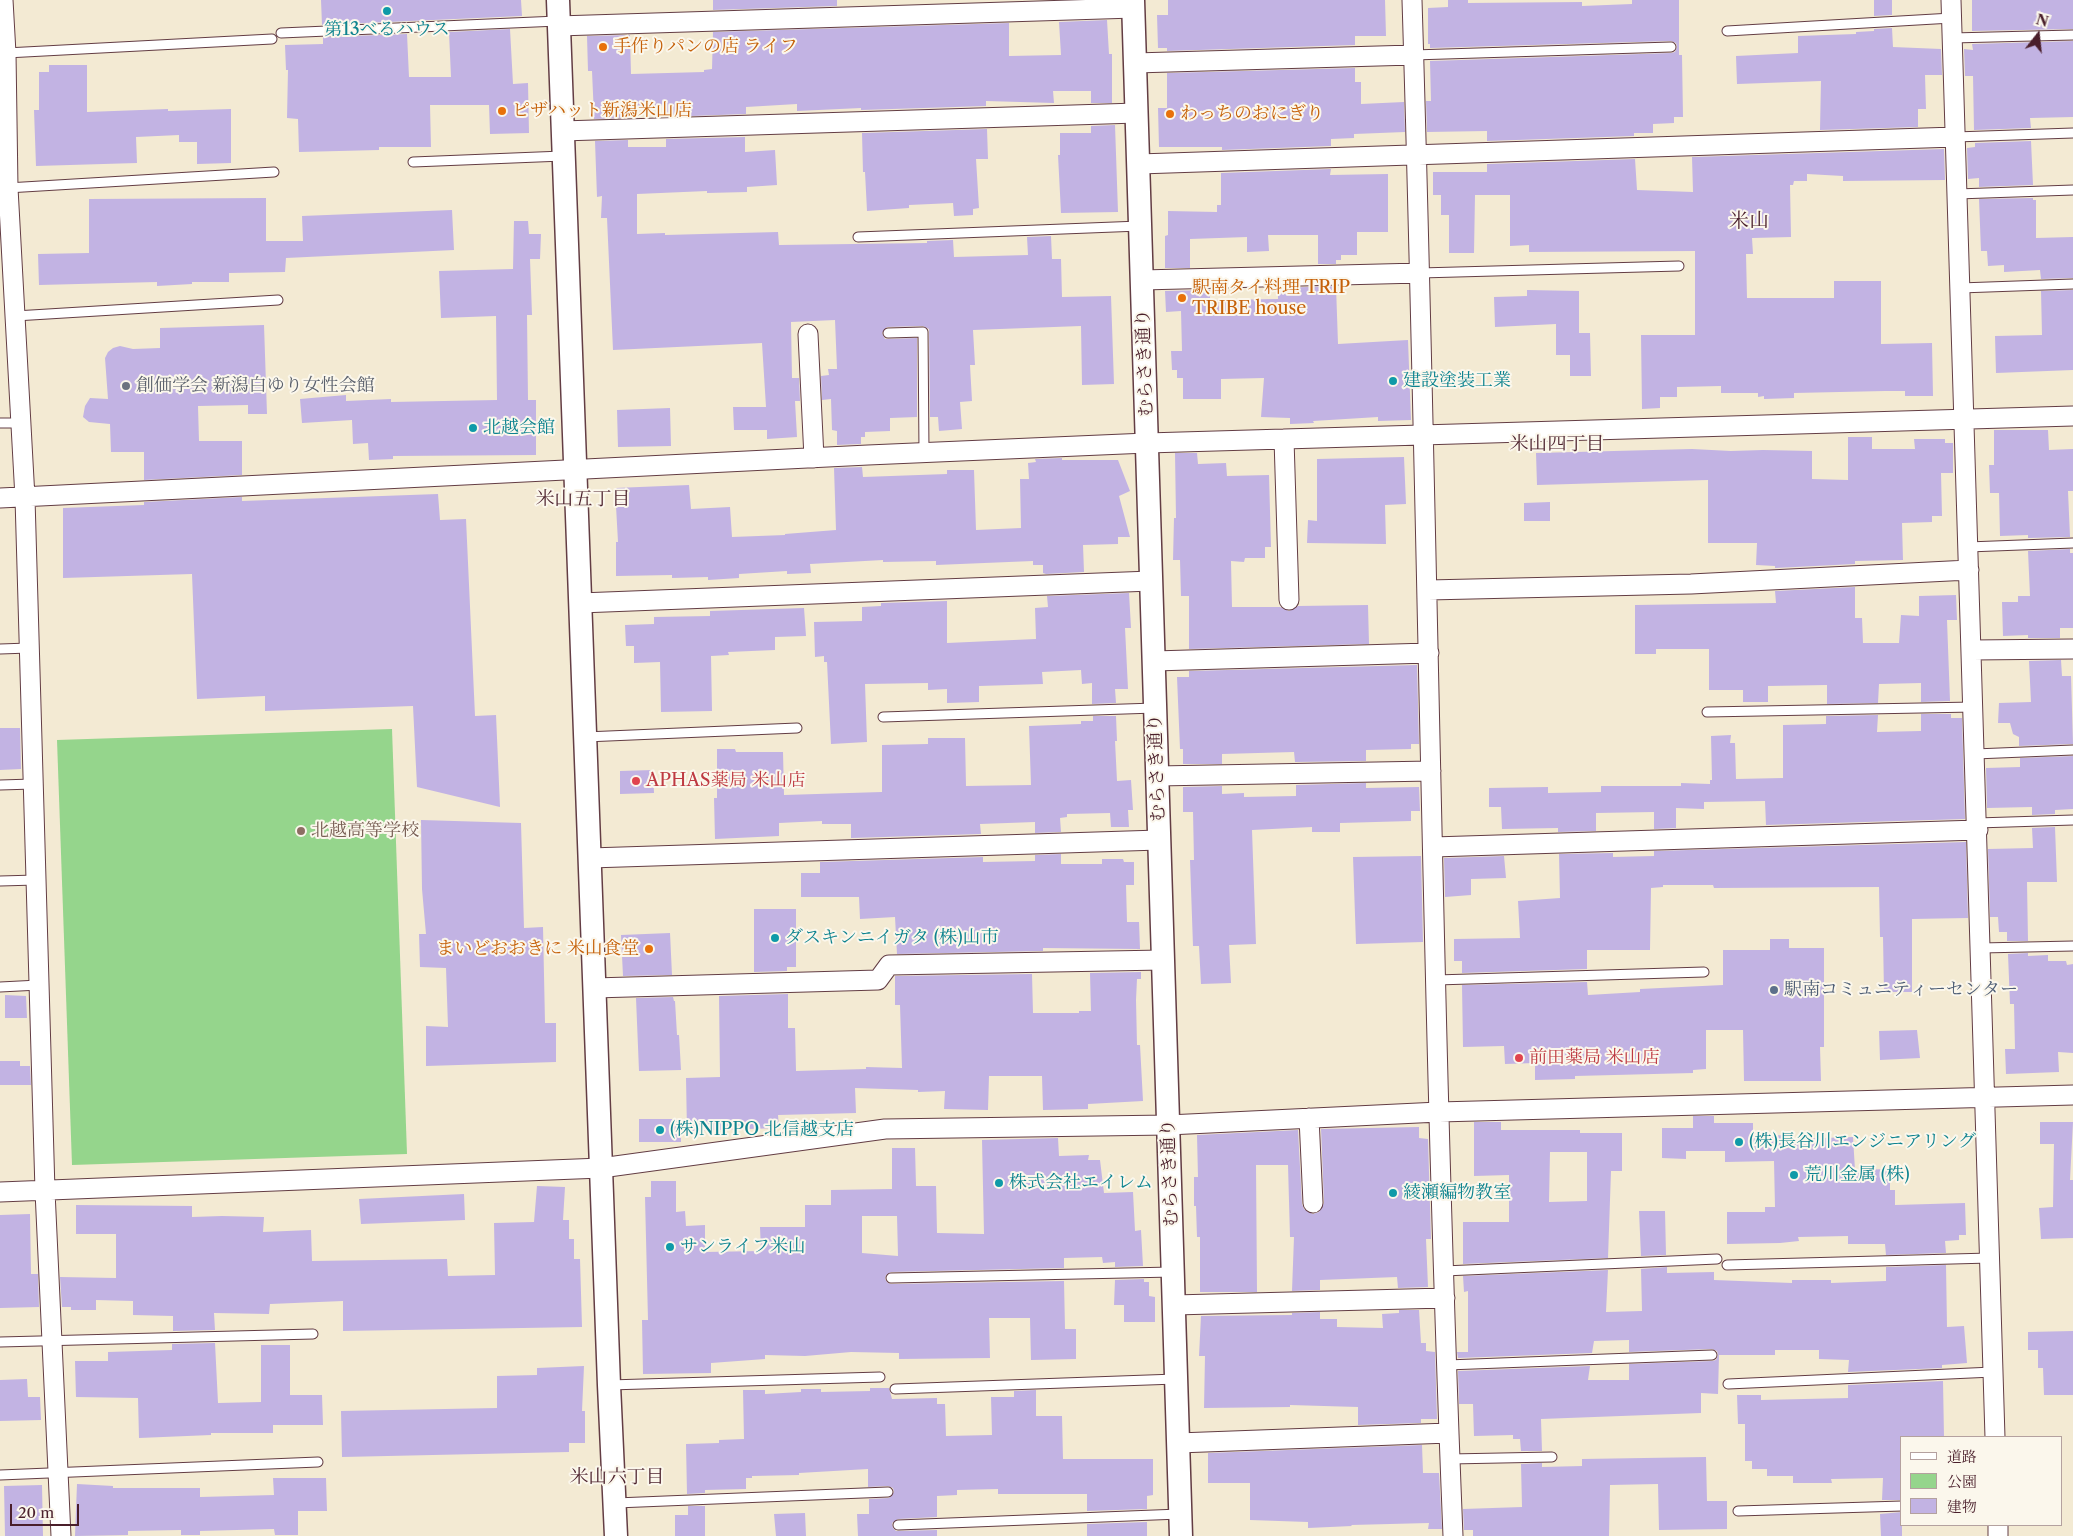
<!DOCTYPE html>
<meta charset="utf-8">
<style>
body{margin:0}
#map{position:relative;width:2073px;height:1536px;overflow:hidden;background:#f3ead3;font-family:"Libre Caslon Text","Noto Serif JP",serif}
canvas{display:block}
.legend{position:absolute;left:1900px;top:1436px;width:162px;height:90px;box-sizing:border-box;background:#fbf7ec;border:1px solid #b4a19f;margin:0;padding:6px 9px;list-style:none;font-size:15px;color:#4a1f2b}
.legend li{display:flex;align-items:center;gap:10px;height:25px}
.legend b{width:25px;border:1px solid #b4a19f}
.north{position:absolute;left:2013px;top:10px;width:50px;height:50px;-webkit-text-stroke:4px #fbf7ec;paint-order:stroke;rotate:16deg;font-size:14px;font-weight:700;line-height:20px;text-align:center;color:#4a1f2b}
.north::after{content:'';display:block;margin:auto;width:18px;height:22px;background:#4a1f2b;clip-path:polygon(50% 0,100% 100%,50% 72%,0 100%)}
.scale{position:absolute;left:10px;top:1504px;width:69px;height:22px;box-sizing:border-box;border:2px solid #4a1f2b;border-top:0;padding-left:6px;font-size:15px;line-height:18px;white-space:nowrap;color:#4a1f2b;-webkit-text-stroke:4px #fbf7ec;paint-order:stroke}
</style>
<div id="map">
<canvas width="2073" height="1536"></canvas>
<ul class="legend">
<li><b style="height:6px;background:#fff"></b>道路</li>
<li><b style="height:14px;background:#95d58c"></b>公園</li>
<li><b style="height:14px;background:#c2b3e3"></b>建物</li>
</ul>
<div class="north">N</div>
<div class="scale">20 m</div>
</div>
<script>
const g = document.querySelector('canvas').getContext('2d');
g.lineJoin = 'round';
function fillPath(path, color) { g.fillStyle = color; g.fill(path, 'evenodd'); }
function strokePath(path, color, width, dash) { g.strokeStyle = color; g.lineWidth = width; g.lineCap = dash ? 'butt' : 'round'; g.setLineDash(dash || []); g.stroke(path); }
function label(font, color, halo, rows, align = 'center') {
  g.font = font + ' "Libre Caslon Text","Noto Serif JP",serif'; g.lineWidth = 4; g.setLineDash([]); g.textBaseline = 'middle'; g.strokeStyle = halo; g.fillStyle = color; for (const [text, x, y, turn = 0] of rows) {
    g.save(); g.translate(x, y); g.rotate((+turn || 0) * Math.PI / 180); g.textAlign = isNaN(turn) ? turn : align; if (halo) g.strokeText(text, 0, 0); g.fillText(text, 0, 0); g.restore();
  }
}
const green = new Path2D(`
 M392,729L407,1154L72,1165L57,740Z`);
const building = new Path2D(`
 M321,0H521L522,16L322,25Z
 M713,0H837V6L713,10Z
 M1168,0H1385L1386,36H1355V45L1167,51V48H1158L1157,15H1168Z
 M1448,0H1468V3L1582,2V6L1632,4V0H1679V55H1682L1683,117H1674V123L1653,124V133H1634V136L1487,141V131L1427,132L1426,101H1431L1430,61L1671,53L1675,52L1677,47L1676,43L1671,41L1430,48V44H1428V8L1448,7Z
 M1874,0H1892V15L1874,16Z
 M1972,0H2073V29L1972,31Z
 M1107,20L1109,54H1112V103H1091V91H1053L1054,103L986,101V106L861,110V108L797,111V104L746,107V114L665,117V106L628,107V118L594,119V116L592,71H588L587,36L630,35L631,74L704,72V70L712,69L713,32L1009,23V56L1061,55L1059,22Z
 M1892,28L1893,47L1941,49L1942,75H1925L1926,109H1918V127L1820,130L1821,81L1737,84L1736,56L1798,53V36L1856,34V32L1874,31V29Z
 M510,29L513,84L528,83L529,133L490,134L489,105H430L431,147H379V150L299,152L298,119L287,118L288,70H286L285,45L323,44V37L407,34L409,77H451L449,32Z
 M2073,41V117L2030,118L2031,128L1974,130L1973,76H1965L1964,49L1973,50L1972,44Z
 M49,65H87V112L168,109V111L231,109V163L197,164V142H179V135L136,137L137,163L36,166L34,110H39V72H49Z
 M1355,68V82H1361V104L1404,102L1405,132L1354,134V138L1331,139V146L1222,150V147H1159L1158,108H1167V73Z
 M1115,125L1118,212L1061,213L1058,155H1060V133H1091V126Z
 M987,129L988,159H976L979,208L973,209V215L954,216L953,203L909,205V208L867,211L865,172H863L862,133Z
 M745,137V152L775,150L777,185L747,187V192L707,193V191L637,194V234L665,233V235L778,232L779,245L927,243V241L953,240L954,257L1028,255L1027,237L1051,236L1052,259H1061L1062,297L1111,296L1114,384L1082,385L1081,326L973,330L975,365H970L972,401L960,402L962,429L939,431L938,417H930L929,329L923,326L887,327L882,333L885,339L917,338V417L890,418V431L865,432V437H861V444L837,445V431L832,430L831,399L822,400L821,376L829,375L828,369H837L835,320L791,322L792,378H799L800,401H795L797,437L767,439V430H734L733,407H766L762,343L613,350L607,218H601L602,196L597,197L595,141L628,140V147H666V139Z
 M2031,141L2033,185L1979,187V178L1968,179L1967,148L1975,147V143Z
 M1944,149L1945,180L1843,181V176L1807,174V181H1794L1793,185H1790L1791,237L1752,238L1753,254H1746L1747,298H1834V281H1881V344L1932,343L1933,396H1905V391H1885L1794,393V398L1764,399V396L1758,397V393H1721V386L1677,387V397H1660V408L1642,409L1641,335H1695V251L1529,252V245L1510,246V195H1475L1474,253H1449V215H1441V195H1433V172H1487V164L1635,159L1637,190L1693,192L1692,157Z
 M1331,169L1330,175L1388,174V232H1357V255H1341V260H1336V264H1318V235H1268L1269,251L1247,252V237L1190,239V268H1165V236L1168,235V211L1217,212V205H1221V173Z
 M266,198V241H303L302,216L452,210L454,250L286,258L285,272L229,273V282H192V284L157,286V282L39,285L38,254L89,253V199Z
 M2033,198V200H2036V238L2073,237V278L2041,279L2040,270L2004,272V265L1988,266L1987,251H1981L1979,199Z
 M514,221H528L529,234H541L540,259H530L532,315H527L528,400H536V455L393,456V459L369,460L368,443L353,444L352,420L302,423L300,399L346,395V401L391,399V402L497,400L496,316L441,318L439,271L513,269Z
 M1336,286L1338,344L1408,340L1411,420L1378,421V417L1313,421L1314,423L1290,424V418L1261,417L1264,378L1221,379V399H1183V378H1177V370H1172L1171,351H1182L1181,311L1166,312L1165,291L1210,290V300L1278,299V288Z
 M1527,290L1579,291V333H1590L1591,376H1570V355H1556V324L1495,327L1494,297L1527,296Z
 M2073,290V370L1996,373L1995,336L2042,335L2041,291Z
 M264,325L267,414H248V405L198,406L199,441H242V475L144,480V452H111L110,424L89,422L83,417L85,406L90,398L108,399L105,358L108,352L113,348L120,346L133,349L160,348V328Z
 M670,408L671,446L618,447L617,410Z
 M1994,430H2048L2049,450L2073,449V491H2068L2070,537L2028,538V535L2000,536L1999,493H1990L1989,465H1994Z
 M1848,437H1872V449H1915L1914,439H1945V443H1953V473H1941L1942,516H1932V522L1902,523L1903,560L1855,561V564L1775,568V566L1756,565L1757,543H1708V480L1537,485L1536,453L1692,449L1731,451L1763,450L1812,451V479L1848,480Z
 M1175,453H1197L1198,464L1226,463L1227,476L1269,475L1271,547H1265V558H1245L1244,562L1231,561L1232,607H1280L1289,611L1298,606L1368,605L1369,644L1189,649V596H1181L1180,560H1173L1174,518H1176Z
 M1404,457L1406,504L1385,505L1386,544L1307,543L1308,520L1317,521V459Z
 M1062,458V460H1118L1130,491L1119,496L1130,537H1118V544L1083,545L1084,572L1046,574L1043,573V565H1033V561L936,565V561L883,562V560L810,564L811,573L787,574V571L739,574V578L708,580V577L672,578V575L616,576V542H618L615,488L689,485L691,509L730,507L732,537L785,535V534L836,530L834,468L862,467L863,477L947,474V470H974L976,530L1021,528L1020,479H1029L1028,463L1036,462L1035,459Z
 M438,494L440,520L466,519L475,716L496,715L500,807L417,787L413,706L265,711V696L197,699L192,574L63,578V508L144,505V502L242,497V501Z
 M1550,502V521H1524V503Z
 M2070,549V553H2073V628H2060V638H2028V635L2003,636L2002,602H2018V596H2030L2028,551Z
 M1855,587V618H1862L1863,643H1899L1901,615L1919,616V596L1956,595L1957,620H1947L1950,701L1921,702V683L1879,684L1878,703L1827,704V685L1768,686V702H1743V690H1709V649H1656V654H1635V605L1776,603L1775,591Z
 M1129,593L1131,628H1125L1128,689H1115L1116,703L1092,704V683L1082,684L1081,670L1042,672L1043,684L979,686V702L947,703V689L928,690V683L865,684L867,742L831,744L827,662H824V656L815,657L814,622L862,621V607L881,606V603L947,601V643L1036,639L1035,608L1048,607L1047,596Z
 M804,608L806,636L775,637V650L728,652L729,655L711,656L712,711L661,712L660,662L634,663V646H626L625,625L654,624V617L710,616V611Z
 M2061,660L2062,676H2071L2073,744L2019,746V737L2013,734L2010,723H1998L1999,703L2031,702L2029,661Z
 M1417,665L1419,744H1411V749L1366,750V761L1295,762L1294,752L1222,754V764H1183V749H1180L1177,677H1189V671Z
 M1921,714H1951V718H1962L1965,819L1766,825L1765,801L1704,802V809L1676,808V828L1654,829V812L1596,813V831L1558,832V828L1502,829L1501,807H1489V788L1548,787V793L1601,792V786H1681V783L1710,784V780H1712L1711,736L1731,735L1730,743H1735L1736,779L1783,778V725L1826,724V716L1878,715L1877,732L1921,731Z
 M1093,716H1116L1117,741H1115L1117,781L1131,780L1133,810H1128L1129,827H1111L1110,813L1067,814V817L1060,818L1061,832L1035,833V822L980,824L981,834L851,838V824H822V821L779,823V836L715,839L714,798H717V749H735L736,752H783L784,795L882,792V745L928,744V738H965L966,786L1031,785L1029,726L1081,724V721H1093Z
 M0,728H20L21,769L0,770Z
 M2073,756V809L2055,810V814L2032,815V807L1987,808L1986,768L2020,767V758Z
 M653,770L654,793L620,794V771Z
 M1366,783V788L1419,787L1420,811H1411V821L1340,823V832H1312V827L1252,830L1256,944L1229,945L1231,983L1201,984L1199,946H1193L1190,860H1194L1193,812H1183V787L1222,786V794L1244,793V797L1296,796V785Z
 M421,820L521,823L524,928L543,927L545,1023H556V1062L426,1066V1026L448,1027L446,968L420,967L419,934H426L422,889Z
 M2055,827L2057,882H2027L2028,941H2007V932H1999L1998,917H1990L1988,849L2033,848L2032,828Z
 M1966,842L1968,918L1912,919V992H1884L1883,937H1880L1879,887L1714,888L1713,885H1663V887L1651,888L1650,950H1587V969L1462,973V961H1454V939L1520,938L1518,901L1560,898L1559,854L1613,853V857L1654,856V851Z
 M1061,854V864H1102V859H1123L1124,862H1134V885H1126L1127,922H1139L1140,949L1043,948V951L897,954L895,917L860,919L859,897H801V873H820V862L983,857V862L1035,861V855Z
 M1421,856L1423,942L1356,944L1353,857Z
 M1504,856L1506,878L1471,879V895L1445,897L1444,858Z
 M754,909H796V967H787V971L754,972Z
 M670,933L672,975L623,976L621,935Z
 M1770,939H1789V948H1824V1047H1820L1821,1081H1744L1743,1030H1706V1069L1693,1070V1073L1575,1076V1079L1535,1080V1063L1505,1064L1504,1046L1463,1047L1462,985L1587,982L1588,995L1640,992V989L1723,985V950H1770Z
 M2028,953V956L2048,955V961H2066L2067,965L2073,964V1053L2058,1052L2059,1072L2006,1074L2005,1049H2015L2014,1004H2010L2008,954Z
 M1141,972V979H1137L1136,1000L1137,1045H1140L1143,1101L1088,1104V1109L1043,1110L1042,1076H989L988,1110L944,1109L945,1091L918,1092V1090L855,1088L856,1113L778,1115L779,1128L687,1131L686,1078L720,1077L719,996L788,994V1028H795L796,1071L866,1069V1067L902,1068L900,1005H895V976L1032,974L1033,1013H1079V1011H1091L1090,973Z
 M5,995L26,996L27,1018H5Z
 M673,997L674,1001H675L677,1035H679L681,1070L639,1071L636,998Z
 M1917,1030L1920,1058L1880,1060L1879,1031Z
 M0,1061H20V1066H30L31,1085H0Z
 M1693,1116H1714V1123H1753V1136L1791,1135L1792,1139L1853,1137L1855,1170L1890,1169V1190H1895V1205L1965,1203L1966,1235H1959V1240L1945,1241L1946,1253L1886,1255L1885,1244H1848V1236L1798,1237L1799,1241L1780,1243L1727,1244V1212H1765V1207H1775L1774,1161L1725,1162V1151H1686V1159L1662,1158V1128H1693Z
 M639,1119H681V1142H639Z
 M1474,1122H1501V1130H1580V1133H1622V1171H1611L1608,1258L1463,1264V1222H1509V1175L1474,1176ZM1550,1152H1587V1201L1549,1202Z
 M2040,1122H2073L2070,1180H2073V1238L2041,1239L2039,1208L2053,1207L2054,1144H2040Z
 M1419,1127V1138L1428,1139L1431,1239H1426L1428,1287L1398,1288L1397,1277L1320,1280V1290L1292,1291L1294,1237H1290L1288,1165H1256L1257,1292H1200V1237H1197L1196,1206H1194V1177H1198L1197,1135L1298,1130L1302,1204L1304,1209L1313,1214L1319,1212L1324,1203L1321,1129Z
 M1058,1138L1059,1156L1089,1155L1088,1160H1100L1104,1193L1133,1192L1135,1231L1141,1230L1143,1266L1115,1267V1262L1103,1263L1102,1257L1064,1258V1268L891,1272L886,1275L885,1279L888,1283L891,1284L1064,1281L1065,1329H1076V1359L1031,1360L1030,1318H989L990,1358L899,1359V1353L851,1352L805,1356L765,1355V1359L711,1363V1373L643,1374L642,1320H648L645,1197H651V1181H676V1212L685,1211L686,1226L705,1225V1252L761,1251L760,1227H805V1205H831V1190L892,1189V1148H915L916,1186H936L937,1233L984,1234L982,1140ZM862,1216H897L898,1256L862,1253Z
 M537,1186L565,1187L563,1220H569V1239H574V1259H580L582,1327L343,1331V1301L270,1304L269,1314L214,1313L215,1330L173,1331V1316L133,1315V1301L96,1300V1310H71V1307H62L60,1277L116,1278V1234H76V1205L192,1206V1217L222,1216L264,1217L263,1232L311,1230L312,1261L447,1259L448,1276L495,1275L494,1223L534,1222Z
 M464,1194L465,1220L361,1224L359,1199Z
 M1639,1211H1665L1666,1255L1641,1256Z
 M30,1214L31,1274H38L39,1307L0,1308V1215Z
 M1946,1265L1947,1327L1964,1326L1967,1363L1942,1365V1368L1848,1372L1849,1360L1819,1359V1350H1775V1355H1719L1718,1394L1701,1393V1413L1541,1419L1542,1451H1521L1520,1439H1513V1435L1474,1436L1473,1404H1459L1458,1371L1590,1366L1588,1380H1629V1364L1712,1361L1716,1360L1718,1355L1717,1351L1712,1349L1629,1352V1340L1594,1341L1592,1353L1458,1358L1457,1352H1468V1291L1464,1292L1463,1276L1608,1270L1606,1312L1642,1311L1641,1269L1667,1267V1273L1714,1272V1280L1792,1283V1280H1831V1283L1886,1281V1267Z
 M1144,1279V1282H1149V1296L1155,1297V1322H1124V1305H1114L1115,1280Z
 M1399,1310H1419L1421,1343H1426V1351L1435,1352L1437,1419H1421V1423L1358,1425V1407L1290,1405V1407L1204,1408L1205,1356H1199L1201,1316L1292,1315V1313L1320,1312V1319H1337V1327L1383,1328L1382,1314L1399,1313Z
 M2073,1331V1395H2044L2043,1368H2038V1350H2028V1332Z
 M215,1343L218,1403L261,1402V1345H290V1395H322L323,1425H273V1433H211V1435L139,1438L138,1398L76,1397L75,1361H108V1352L172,1350V1344Z
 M584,1366L582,1411H585V1443H569V1452L342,1457L341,1411L497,1408V1376L537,1375V1368Z
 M27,1379L28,1397H40L41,1420L0,1421V1380Z
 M1943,1381L1944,1437H1902V1500H1882L1883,1478L1831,1479L1832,1483H1793V1476H1767V1469H1752V1461H1745V1424H1738L1737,1395H1761V1400L1848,1398V1385Z
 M870,1388H889L892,1399L937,1398V1404H945L946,1436L992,1435L991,1397H1014V1391L1036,1390V1416H1062L1063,1459H1153V1495L1147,1496V1509L1087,1511V1494H998V1489L957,1490V1495L937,1496V1517L898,1519L892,1523L893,1528L896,1531L937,1530V1536H858L857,1514H869V1499L889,1498L894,1492L893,1488L888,1486L868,1487V1469L799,1473V1475L752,1476V1478H746V1489L705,1490V1493L687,1494L686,1444L719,1443V1440L744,1439L743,1390H765V1394L801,1392V1389H821V1392L870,1391Z
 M1422,1445L1423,1473H1439L1442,1529H1428L1429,1523L1351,1525L1352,1526L1308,1528V1522L1250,1520V1483H1208V1453Z
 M1706,1457L1707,1501H1727V1529L1659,1530L1658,1484L1610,1485L1609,1536H1473V1530H1464L1463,1509L1522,1507L1521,1464L1542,1463V1467L1582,1466V1459Z
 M273,1478H326L327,1511H298V1535H275L274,1529L200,1531V1535H181V1530L128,1531V1535L75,1536L77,1484L113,1486V1488H200V1497L274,1495Z
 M42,1485L43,1536H5L4,1486Z
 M688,1506H705V1536H675V1515H688Z
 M1902,1512V1536H1881L1880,1514Z
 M805,1513L806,1536H776L774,1514Z
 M1147,1522V1536H1087V1524Z`);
const service = new Path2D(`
 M1727,31L1952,18
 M281,33L558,21
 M1952,38L2073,35
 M6,53L272,39
 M1413,55L1671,47
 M1955,137L2073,133
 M413,162L563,156
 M7,188L274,172
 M1957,194L2073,190
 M858,237L1140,226
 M1420,273L1679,266
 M1960,288L2073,284
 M15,316L278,300
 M888,333L923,332L924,452
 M0,423H21
 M1968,547L2073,543
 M0,649L29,648
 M1707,712L1974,707
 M883,717L1155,708
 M585,737L797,728
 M1975,754L2073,750
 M0,785L33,784
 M1977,823L2073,820
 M0,881L36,880
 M1981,948L2073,946
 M1436,980L1704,972
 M0,987L39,985
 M1727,1265L1990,1258
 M1444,1271L1717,1259
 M891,1278L1173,1272
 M0,1342L313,1334
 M1447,1365L1712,1355
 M1728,1384L1993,1372
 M609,1385L880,1377
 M895,1389L1176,1379
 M1450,1459L1552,1457
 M0,1475L318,1462
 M616,1503L888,1492
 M1738,1511L1902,1506
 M898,1525L1180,1514`);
const minor = new Path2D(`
 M3,0L6,53L8,188L25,498L45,1191L61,1536
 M1412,0C1428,512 1432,1024 1453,1536
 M1951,0L1995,1437
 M558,26L1134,8
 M1135,63L1413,55
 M562,131L1137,113
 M1139,164L1955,137
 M1142,280L1420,273
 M808,334L814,458
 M1284,439L1289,600
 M0,498L868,455L1147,443L2073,416
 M1428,590L1691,584L1969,570
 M580,603L1151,581
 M1972,650L2073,649
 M1154,661L1429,653
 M1157,776L1431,771
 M1433,847L1978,830
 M590,858L1159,840
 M594,988L878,980L889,965L1163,960
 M1309,1118L1313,1203
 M0,1192L601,1168L885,1129L1168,1125L1439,1112L2073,1095
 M1174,1305L1445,1298
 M1178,1443L1449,1433
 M1998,1525V1536`);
const tertiary = new Path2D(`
 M558,0L609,1385L616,1536
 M1133,0L1181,1536`);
const markers = [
 [387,11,5,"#0f9aa8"],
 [603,47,5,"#e8710a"],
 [502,111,5,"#e8710a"],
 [1170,114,5,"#e8710a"],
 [1182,298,5,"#e8710a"],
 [1393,381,5,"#0f9aa8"],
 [126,386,5,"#6b7280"],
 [473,428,5,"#0f9aa8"],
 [636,781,5,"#e0444e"],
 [301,831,5,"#8d6e63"],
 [775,938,5,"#0f9aa8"],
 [649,949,5,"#e8710a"],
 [1774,990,5,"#5c6f8a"],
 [1519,1058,5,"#e0444e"],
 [660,1130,5,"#0f9aa8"],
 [1739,1142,5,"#0f9aa8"],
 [1794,1175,5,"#0f9aa8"],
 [999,1183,5,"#0f9aa8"],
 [1393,1193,5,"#0f9aa8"],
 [670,1247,5,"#0f9aa8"]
];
const cultureNames = [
 ["第13べるハウス",387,30,"center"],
 ["建設塗装工業",1403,381],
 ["北越会館",483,428],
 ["ダスキンニイガタ (株)山市",785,938],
 ["(株)NIPPO 北信越支店",670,1130],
 ["(株)長谷川エンジニアリング",1749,1142],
 ["荒川金属 (株)",1804,1175],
 ["株式会社エイレム",1009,1183],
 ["綾瀬編物教室",1403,1193],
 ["サンライフ米山",680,1247]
];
const foodNames = [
 ["手作りパンの店 ライフ",613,47],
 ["ピザハット新潟米山店",512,111],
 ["わっちのおにぎり",1180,114],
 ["駅南タイ料理 TRIP",1192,288],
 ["TRIBE house",1192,309],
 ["まいどおおきに 米山食堂",639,949,"right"]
];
const streetNames = [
 ["むらさき通り",1145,363,-92],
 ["むらさき通り",1157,768,-92],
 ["むらさき通り",1170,1173,-92]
];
const worshipNames = [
 ["創価学会 新潟白ゆり女性会館",136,386]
];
const healthNames = [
 ["APHAS薬局 米山店",646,781],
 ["前田薬局 米山店",1529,1058]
];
const educationNames = [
 ["北越高等学校",311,831]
];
const serviceNames = [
 ["駅南コミュニティーセンター",1784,990]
];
const neighbourhoodNames = [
 ["米山四丁目",1557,445],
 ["米山五丁目",583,500],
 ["米山六丁目",617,1478]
];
const quarterNames = [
 ["米山",1749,221]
];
fillPath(green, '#95d58c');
fillPath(building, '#c2b3e3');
strokePath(service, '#633d44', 11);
strokePath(minor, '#633d44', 21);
strokePath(tertiary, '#633d44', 25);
strokePath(service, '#fff', 9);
strokePath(minor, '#fff', 19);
strokePath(tertiary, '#fff', 22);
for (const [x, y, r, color] of markers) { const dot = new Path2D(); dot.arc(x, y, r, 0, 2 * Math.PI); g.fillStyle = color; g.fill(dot); strokePath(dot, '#fbf7ec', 2); }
label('18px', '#0d838f', '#fbf7ec', cultureNames, 'left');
label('18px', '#c56008', '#fbf7ec', foodNames, 'left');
label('18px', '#4a1f2b', '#fbf7ec', streetNames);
label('18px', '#5b616d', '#fbf7ec', worshipNames, 'left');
label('18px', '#be3a42', '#fbf7ec', healthNames, 'left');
label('18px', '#785e54', '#fbf7ec', educationNames, 'left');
label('18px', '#4e5e75', '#fbf7ec', serviceNames, 'left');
label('19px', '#4a1f2b', '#fbf7ec', neighbourhoodNames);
label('20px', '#4a1f2b', '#fbf7ec', quarterNames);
</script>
